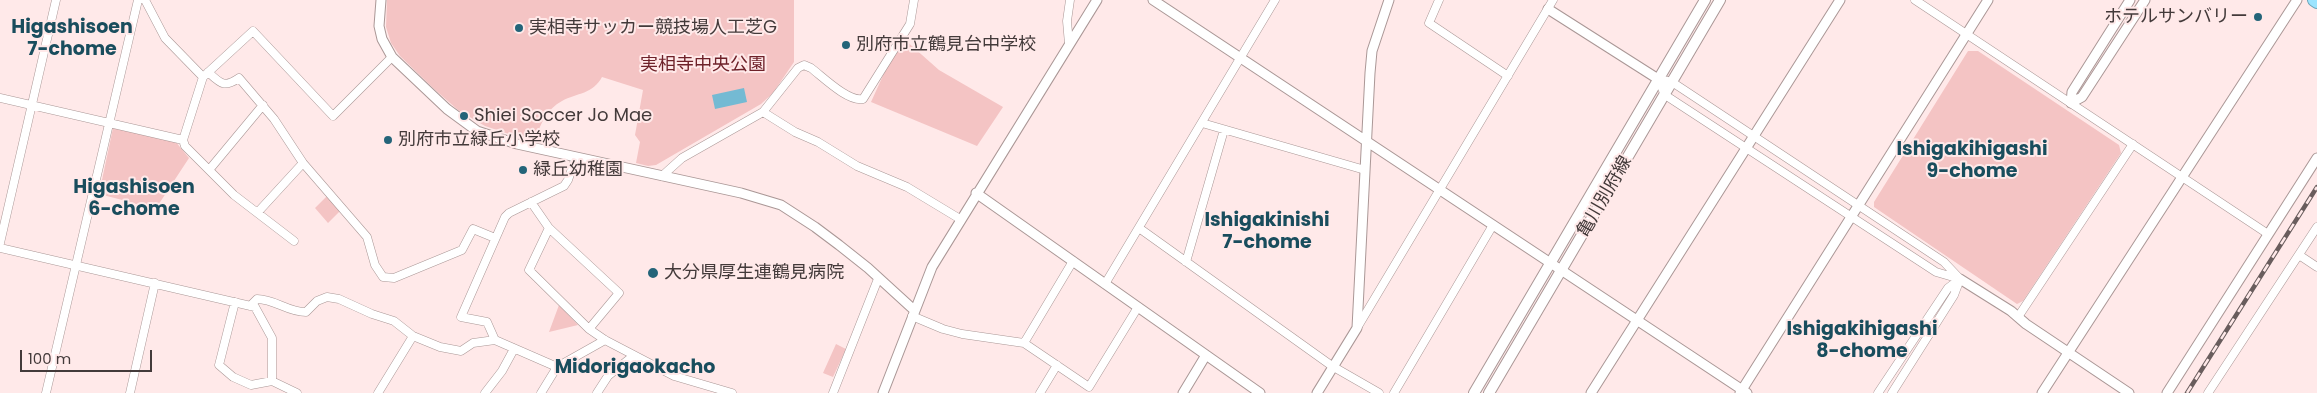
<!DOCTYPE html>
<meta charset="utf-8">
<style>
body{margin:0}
#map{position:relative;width:2317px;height:393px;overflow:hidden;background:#ffe9e9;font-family:Poppins,sans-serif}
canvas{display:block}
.scale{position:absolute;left:20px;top:350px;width:132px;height:22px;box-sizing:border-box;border:2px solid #433a3a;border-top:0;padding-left:6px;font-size:15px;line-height:18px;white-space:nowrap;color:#433a3a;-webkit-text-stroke:4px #ffe9e9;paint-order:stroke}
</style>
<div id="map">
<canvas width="2317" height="393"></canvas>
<div class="scale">100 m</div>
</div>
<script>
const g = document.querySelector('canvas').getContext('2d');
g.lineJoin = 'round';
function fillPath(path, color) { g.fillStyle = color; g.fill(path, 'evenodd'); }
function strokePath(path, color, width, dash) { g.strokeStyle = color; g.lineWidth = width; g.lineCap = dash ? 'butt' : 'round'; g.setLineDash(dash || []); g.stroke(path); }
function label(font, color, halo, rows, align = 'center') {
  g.font = font + ' Poppins,"Noto Sans JP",sans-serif'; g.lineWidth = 4; g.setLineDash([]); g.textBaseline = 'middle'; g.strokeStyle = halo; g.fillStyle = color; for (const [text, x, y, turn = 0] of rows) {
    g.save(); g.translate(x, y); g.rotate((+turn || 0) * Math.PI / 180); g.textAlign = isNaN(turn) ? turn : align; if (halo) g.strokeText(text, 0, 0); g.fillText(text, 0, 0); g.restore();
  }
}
const green = new Path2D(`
 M387,0H794V62L773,93L761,104L656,165L648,166L636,163L640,142L635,135L643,90L602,77C593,94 577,93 562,101C547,109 540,124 536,139L515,136L485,126L458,110L433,88L400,56L391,43L386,27Z
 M904,39L939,70L1003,107L977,146L871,102L891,58Z
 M1968,51H1978L2119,145L2121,153L2023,301L2017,304L1874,207V202Z
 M113,128L175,141L189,158L153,213L134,203L99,194Z
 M327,196L341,210L328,223L315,208Z
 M559,305L578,325L549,332Z
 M836,344L846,349L833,377L823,373Z`);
const water = new Path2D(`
 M744,88L747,102L715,109L712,95Z`);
const minor = new Path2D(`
 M145,0L165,38L203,77
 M1439,0L1429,23L1508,76
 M1915,0L2268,234
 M1069,44L1067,21L1070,0
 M208,72C221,84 224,88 239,78L274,119L303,163L367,237L375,265L383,277L394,278L462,250L473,229L495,238
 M1658,79L1665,95L1936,272L1960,279
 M1658,79L1672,82L1944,262L1960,279
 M0,98L183,140L185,146L234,195L294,241
 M763,112L795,132L818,142L857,166L907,187L960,219
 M1202,123L1365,170
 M183,140L203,77L253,31L333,116L392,57
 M209,170L263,105
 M662,176L682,158L763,112L798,68L804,65L811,68C823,77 848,102 863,99L910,24L914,0
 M531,202L549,228L619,293L589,329
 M258,212L303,163
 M549,228L529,270L589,329L605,340L674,376L732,393
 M1139,228L1332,366L1379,393
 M0,243L56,0
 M0,248L255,307L272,338V381
 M2299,255L2317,267
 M1073,261L1024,343L1089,387L1138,307
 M1186,262L1224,130
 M1105,284L1275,0
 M235,302L219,365L233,377L251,385L272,381L297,393
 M250,306L257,299C275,299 287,312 306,312L317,301L327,297L339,299L372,314L394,321L413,336L440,347L461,351L473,343L495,340L557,367L605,340
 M912,316L943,329L962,334L1024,343
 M2018,317L2133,144
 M1357,328L1553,0
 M495,340L487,322L461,317L505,217L509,213L564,186L568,180L576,157
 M46,393L138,0
 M130,393L155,283
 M378,393L413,336
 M485,393L502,371L514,349
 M541,393L557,367
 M597,393L608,376L633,356
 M833,393L878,279
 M1040,393L1057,365
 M1394,393L1493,225
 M1878,393L1948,288L1960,279
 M1892,393L1954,295L1960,279
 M2208,393L2317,227`);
const tertiary = new Path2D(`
 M381,0L379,26L382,39L392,57L447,109L477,131L517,144L741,193L781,205L815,227L839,245L868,268L914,310
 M1153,0L1747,393
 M1548,9L1658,79
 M2071,103L2082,97L2145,0
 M2071,103L2072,92L2130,0
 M976,193L1260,393
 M1960,279L2011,311L2026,324L2129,393
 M883,393L932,267L1097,0
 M1183,393L1206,355
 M1317,393L1357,328L1370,73L1372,51L1389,0
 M1591,393L1840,0
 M1740,393L1988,0
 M2042,393L2297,0
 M2167,393L2317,158`);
const secondary = new Path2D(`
 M1474,393L1705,0
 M1489,393L1720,0`);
const trunk = new Path2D(`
 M2314,0L2317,2`);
const rail = new Path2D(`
 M2187,393L2317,187`);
const markers = [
 [2258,17,5,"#246479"],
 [519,28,5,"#246479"],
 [846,45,5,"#246479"],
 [464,116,5,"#246479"],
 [388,140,5,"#246479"],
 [523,170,5,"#246479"],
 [653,273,6,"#246479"]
];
const poiNames = [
 ["ホテルサンバリー",2248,17,"right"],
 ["実相寺サッカー競技場人工芝G",529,28],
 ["別府市立鶴見台中学校",856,45],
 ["Shiei Soccer Jo Mae",474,116],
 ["別府市立緑丘小学校",398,140],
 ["緑丘幼稚園",533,170],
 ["大分県厚生連鶴見病院",664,273]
];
const parkNames = [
 ["実相寺中央公園",703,65]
];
const streetNames = [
 ["亀川別府線",1605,197,-60]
];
const neighbourhoodNames = [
 ["Higashisoen",72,28],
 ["7-chome",72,50],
 ["Ishigakihigashi",1972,150],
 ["9-chome",1972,172],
 ["Higashisoen",134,188],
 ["6-chome",134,210],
 ["Ishigakinishi",1267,221],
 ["7-chome",1267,243],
 ["Ishigakihigashi",1862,330],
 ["8-chome",1862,352],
 ["Midorigaokacho",635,368]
];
fillPath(green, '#f4c4c4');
fillPath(water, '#74bad3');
strokePath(minor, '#aa9796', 9);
strokePath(tertiary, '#aa9796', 11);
strokePath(secondary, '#aa9796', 12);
strokePath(trunk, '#6da5b9', 14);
strokePath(minor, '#fff', 8);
strokePath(tertiary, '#fff', 9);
strokePath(secondary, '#fff', 10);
strokePath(trunk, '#9ce4fe', 12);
strokePath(rail, '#695d5d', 4.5);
strokePath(rail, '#ffe9e9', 2.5, [8]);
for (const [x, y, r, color] of markers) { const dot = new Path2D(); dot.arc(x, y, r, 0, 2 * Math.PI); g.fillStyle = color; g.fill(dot); strokePath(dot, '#ffe9e9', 2); }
label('18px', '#433a3a', '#ffe9e9', poiNames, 'left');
label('18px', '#6e2129', '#ffe9e9', parkNames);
label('18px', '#433a3a', '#ffe9e9', streetNames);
label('bold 19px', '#194d5d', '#ffe9e9', neighbourhoodNames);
</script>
